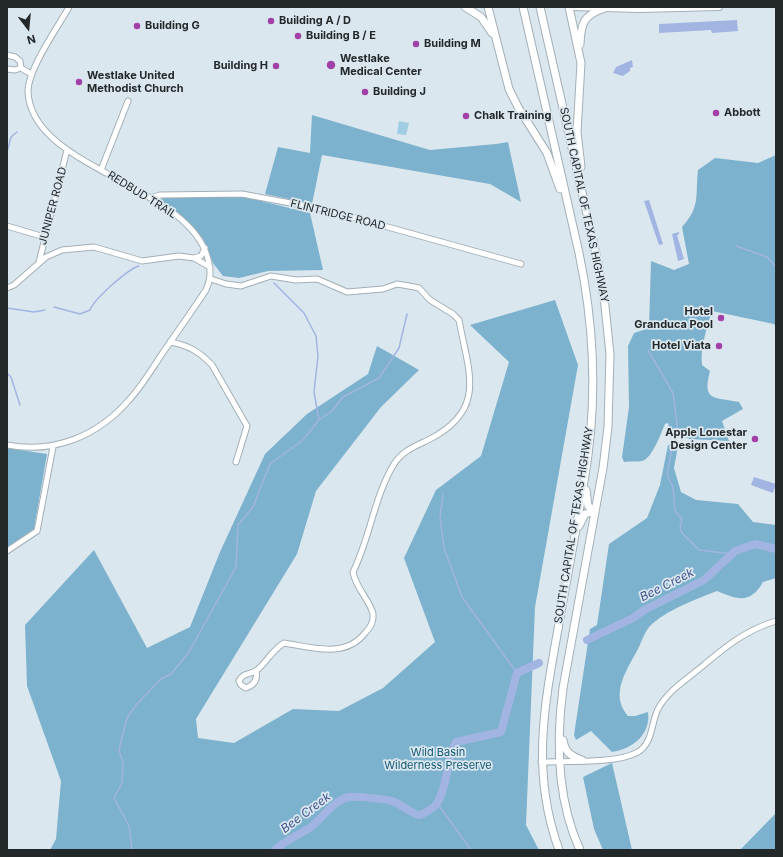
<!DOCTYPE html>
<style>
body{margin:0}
#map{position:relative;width:783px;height:857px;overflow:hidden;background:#dbe7ee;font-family:Inter,sans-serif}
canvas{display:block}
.frame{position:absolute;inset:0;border:8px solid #23282b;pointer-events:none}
.north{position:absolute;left:8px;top:8px;width:40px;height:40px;-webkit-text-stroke:3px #dbe7ee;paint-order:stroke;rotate:164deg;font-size:11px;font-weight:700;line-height:16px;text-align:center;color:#23282b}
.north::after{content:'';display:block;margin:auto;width:14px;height:18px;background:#23282b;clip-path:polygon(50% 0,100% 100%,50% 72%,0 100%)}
</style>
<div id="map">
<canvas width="783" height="857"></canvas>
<div class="frame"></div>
<div class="north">N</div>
</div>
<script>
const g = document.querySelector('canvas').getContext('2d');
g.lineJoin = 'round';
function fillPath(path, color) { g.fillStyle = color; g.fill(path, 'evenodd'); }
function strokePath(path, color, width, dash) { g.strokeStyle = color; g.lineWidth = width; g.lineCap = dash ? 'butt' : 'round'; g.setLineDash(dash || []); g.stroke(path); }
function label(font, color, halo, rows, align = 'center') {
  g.font = font + ' Inter,sans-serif'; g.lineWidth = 3.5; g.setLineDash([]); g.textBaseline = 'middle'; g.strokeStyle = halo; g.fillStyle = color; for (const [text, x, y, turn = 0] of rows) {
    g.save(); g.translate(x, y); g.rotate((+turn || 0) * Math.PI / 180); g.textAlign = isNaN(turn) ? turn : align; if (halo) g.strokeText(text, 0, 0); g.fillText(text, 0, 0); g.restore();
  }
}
const green = new Path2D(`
 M399,121L409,123L406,135L397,134Z`);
const forest = new Path2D(`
 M312,115L430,150L496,144L508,142L521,202L490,184L322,155L312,204L265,194L278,147L310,153Z
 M776,155V327L774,324L712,311C707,328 700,347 702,365L710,371C702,401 713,397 739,402L743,409L722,421L729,441L689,439L670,430L668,423L665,424C661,433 652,459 642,461C637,462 630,461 624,462L622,457L629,407L628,346L634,333L649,328L651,261L674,270L689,264L682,227C701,206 695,196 698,170L715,158L758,163Z
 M175,196L245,197L310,213L323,270L268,271L239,278L223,276L213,263L203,239L193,227L161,202L160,199Z
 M555,300L578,365L535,607L526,825L539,850H50L56,839L61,781L27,686L25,625L94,550L147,648L190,627L220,552L265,454L307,414L368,374L377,346L419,370L381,407L316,491L297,554L196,719L198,738L234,743L293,709L339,711L383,688L435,642L404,558L436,490L481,456L509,362L470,325Z
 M674,444L678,446L674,468L681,492L696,500L738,504L753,522L776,525V578L763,582C750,605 737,599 717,591C694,600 671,608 652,624C645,630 642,641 638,649C627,670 609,694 628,716H635L648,712C651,734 633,749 612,752L591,731L576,740L574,735L590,629L597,625L609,544L647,518L660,485L668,445Z
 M7,448L47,454L34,529L7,548Z
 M612,763L632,850H603L594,829L583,777Z
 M776,813V850H740Z`);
const water = new Path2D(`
 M737,20L738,31L712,33L711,30L659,33V24Z
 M632,60L633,67L630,68V71L623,76L613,73L616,67Z
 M649,200L663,244L659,245L644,201Z
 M679,232V234L677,235L684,259L678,261L672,234Z
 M754,477L776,484L773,493L751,485Z`);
const stream = new Path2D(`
 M7,152L11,137L17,132
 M736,246L767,257L776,267
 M274,283L304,313L316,336L318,356L314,392L319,420
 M54,307L80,314L90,310C94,299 128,269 139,266
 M7,308L34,312L45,310
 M648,350L673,393L677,424L676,432
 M7,373L11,377L20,405
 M673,442L667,475L673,487L675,511L682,519L680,528L682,533L699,550L732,554
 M443,494L440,518L444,548L462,597L517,673
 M436,805L440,807L471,850
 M132,850L129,826L114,798L122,783L123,763L119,750L127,718L136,705L161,679L171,674L189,652L236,567L238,525L253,507L270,464L303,440L319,420L333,410L343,397L379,378L399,348L407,314`);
const river = new Path2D(`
 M587,640L633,618L644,610L704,580L735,551L755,544L776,549
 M275,850C285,840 299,835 311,827C322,818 334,800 349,797C355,796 386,799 392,801C400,803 413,815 419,815C424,814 434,808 437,803C447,789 447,759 456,742L501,732L517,673L539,663`);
const minor = new Path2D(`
 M7,55L15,57L20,61L21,68
 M7,69L15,70L21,68L31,74
 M101,170L128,101
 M150,198L160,195L242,194L323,209L521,264
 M7,226L44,237
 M194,258L201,256L205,248
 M39,262L67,150
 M211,279L226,284L241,286L271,276L296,280L317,279L347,292L383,289L397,284L409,286L419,288L430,300L453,314L459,320C468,371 488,409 430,439C416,446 403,450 394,464C374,497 370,538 353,572C356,589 370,600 373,614C374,622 370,628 365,633C345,659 311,647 284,643C272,650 267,662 257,670C251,675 243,672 239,681L241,685L246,688C254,685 258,680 256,671
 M7,288L14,285L46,257L62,250L94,247L142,261L179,256L194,258L210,267
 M170,342C188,345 200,352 212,365L247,426L236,462
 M7,445C54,454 98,436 129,400C143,385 153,367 164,351C178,331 192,311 206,290C211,279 211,271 208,259C189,184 30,169 28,91C28,69 58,27 69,7
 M7,551L37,531L53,447
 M541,762C566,761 617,764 638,752C653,743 651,723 658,709C667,692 684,681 699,669C723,649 745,630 776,621`);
const major = new Path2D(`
 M574,7L639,9L719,7`);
const highway = new Path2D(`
 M465,7L481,17L492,33
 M488,7L509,89L518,107L547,153L560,189
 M523,7L579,253C593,320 597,388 588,455C580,513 568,571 558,629C544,707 531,773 559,850
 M540,7L599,267L605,306L610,354L608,427L603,468L563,688C556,742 557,800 580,850
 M569,7L581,63L577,132L581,167
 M580,44C581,22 584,15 605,8
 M586,490L588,506L595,511
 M579,526L585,514L595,511
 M563,740C565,752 570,756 582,760`);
const markers = [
 [271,21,4,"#a140a8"],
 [137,26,4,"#a140a8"],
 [298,36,4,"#a140a8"],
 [416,44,4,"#a140a8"],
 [331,65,5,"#a140a8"],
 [276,66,4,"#a140a8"],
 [79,82,4,"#a140a8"],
 [365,92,4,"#a140a8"],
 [716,113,4,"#a140a8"],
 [466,116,4,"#a140a8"],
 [721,318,4,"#a140a8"],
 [719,346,4,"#a140a8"],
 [755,439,4,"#a140a8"]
];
const poiNames = [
 ["Building A / D",279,21],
 ["Building G",145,26],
 ["Building B / E",306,36],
 ["Building M",424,44],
 ["Westlake",340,59],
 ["Medical Center",340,72],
 ["Building H",268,66,"right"],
 ["Westlake United",87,76],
 ["Methodist Church",87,89],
 ["Building J",373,92],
 ["Abbott",724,113],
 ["Chalk Training",474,116],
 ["Hotel",713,312,"right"],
 ["Granduca Pool",713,325,"right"],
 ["Hotel Viata",711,346,"right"],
 ["Apple Lonestar",747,433,"right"],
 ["Design Center",747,446,"right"]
];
const streetNames = [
 ["REDBUD TRAIL",142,195,32],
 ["SOUTH CAPITAL OF TEXAS HIGHWAY",584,205,78],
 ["JUNIPER ROAD",53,206,-75],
 ["FLINTRIDGE ROAD",338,215,14],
 ["SOUTH CAPITAL OF TEXAS HIGHWAY",574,525,-81]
];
const parkNames = [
 ["Wild Basin",438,753],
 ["Wilderness Preserve",438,766]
];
const waterNames = [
 ["Bee Creek",667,585,-27],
 ["Bee Creek",306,813,-37]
];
fillPath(green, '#a0cde3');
fillPath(forest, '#7cb2cd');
fillPath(water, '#a2b4e2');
strokePath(stream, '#a2b4e2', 1.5);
strokePath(river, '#a2b4e2', 8);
strokePath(minor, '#a3afb6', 7);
strokePath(major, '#a3afb6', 8);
strokePath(highway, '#a3afb6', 9);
strokePath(minor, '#fff', 5);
strokePath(major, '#fff', 6);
strokePath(highway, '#fff', 7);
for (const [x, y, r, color] of markers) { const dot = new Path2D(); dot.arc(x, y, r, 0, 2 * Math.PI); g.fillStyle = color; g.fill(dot); strokePath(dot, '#dbe7ee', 1.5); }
label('bold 11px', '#23282b', '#dbe7ee', poiNames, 'left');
label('11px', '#23282b', '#dbe7ee', streetNames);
label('11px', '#125874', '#dbe7ee', parkNames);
label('italic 12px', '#41548f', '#dbe7ee', waterNames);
</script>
